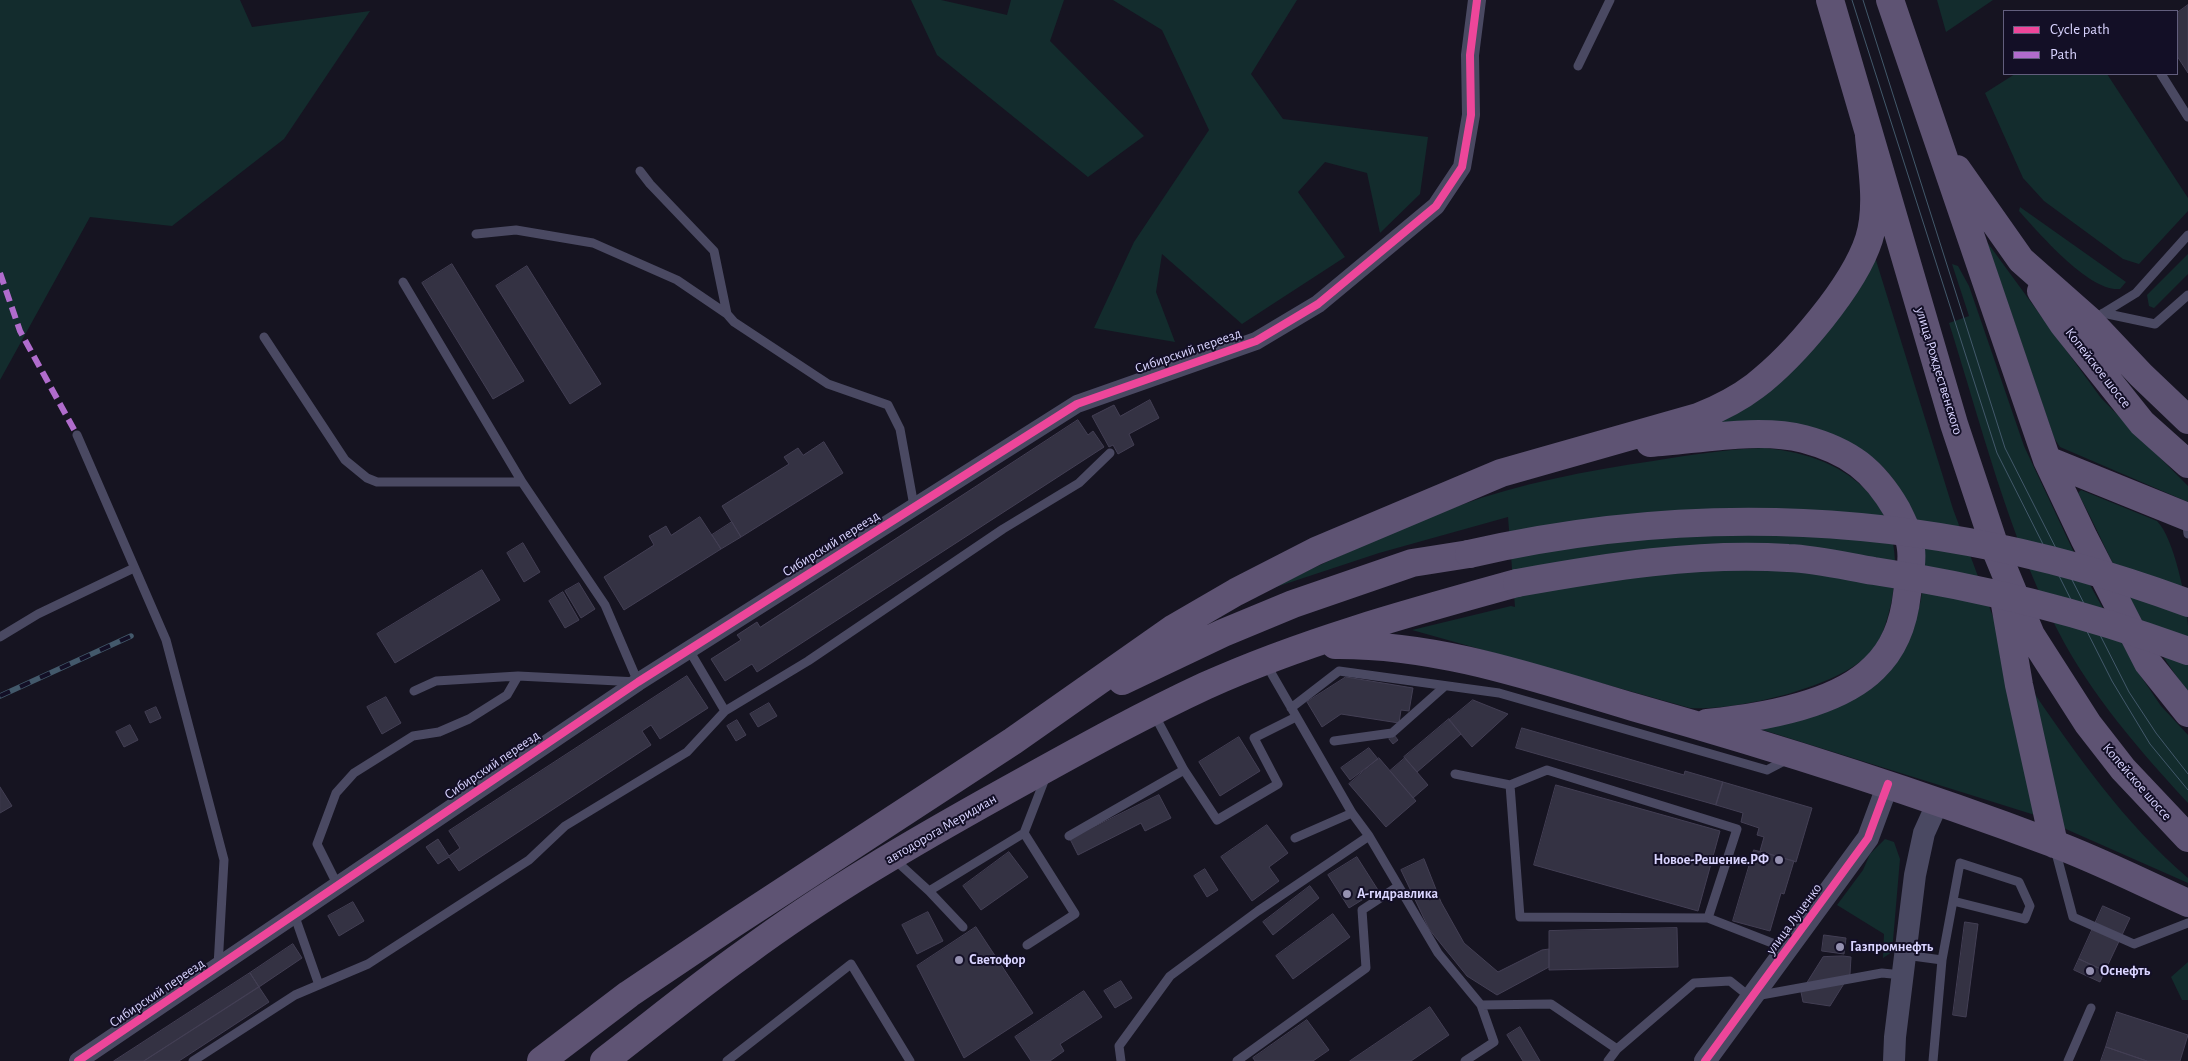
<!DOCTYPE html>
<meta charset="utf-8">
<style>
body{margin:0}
#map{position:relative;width:2188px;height:1061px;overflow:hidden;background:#161421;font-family:"Alegreya Sans",sans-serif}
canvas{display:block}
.legend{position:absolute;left:2003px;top:10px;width:175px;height:65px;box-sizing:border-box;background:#130f26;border:1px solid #625e7d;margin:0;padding:6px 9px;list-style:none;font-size:15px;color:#d9d4ff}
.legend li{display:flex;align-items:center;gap:10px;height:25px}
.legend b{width:25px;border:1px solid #625e7d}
</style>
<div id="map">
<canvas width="2188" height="1061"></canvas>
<ul class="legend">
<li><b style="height:6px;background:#ed469a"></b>Cycle path</li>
<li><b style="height:6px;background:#b06ccc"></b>Path</li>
</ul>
</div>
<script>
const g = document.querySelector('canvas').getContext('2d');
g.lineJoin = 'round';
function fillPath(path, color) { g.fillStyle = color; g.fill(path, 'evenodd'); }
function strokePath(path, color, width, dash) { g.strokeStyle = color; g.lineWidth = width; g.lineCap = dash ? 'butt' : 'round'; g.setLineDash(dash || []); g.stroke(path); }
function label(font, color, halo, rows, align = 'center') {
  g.font = font + ' "Alegreya Sans",sans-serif'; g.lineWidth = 4; g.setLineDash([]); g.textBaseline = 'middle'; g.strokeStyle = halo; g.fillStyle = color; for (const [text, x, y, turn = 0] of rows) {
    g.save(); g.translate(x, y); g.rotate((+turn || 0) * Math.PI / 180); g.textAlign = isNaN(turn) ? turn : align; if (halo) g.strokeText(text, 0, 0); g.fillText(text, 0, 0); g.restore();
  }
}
const green = new Path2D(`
 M0,0H240L252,27L370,11L284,139L172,226L90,217L0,380Z
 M911,0H941L1007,15L1011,0H1064L1050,41L1144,136L1088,177L937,55Z
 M1113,0H1297L1251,74L1283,119L1428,137L1420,194L1380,233L1367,173L1325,162L1298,192L1345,257L1242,324L1162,254L1156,292L1175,342L1094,328L1134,242L1209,130L1162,30Z
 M1937,0H1993L1946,32Z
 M2015,74H2107L2188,198V211L2139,264L2123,259L2044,201L2023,178L1985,93Z
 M2020,207L2126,282L2120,289C2089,292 2039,233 2019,211Z
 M1987,242L2101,398L2188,486V502L2060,447L2054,438Z
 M2188,254V274L2154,308L2149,306L2147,295Z
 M1875,257L1953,509L1999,633L2038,816L1760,729C1827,711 1891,700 1914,625C1918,612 1923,597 1922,584C1922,571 1917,556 1914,543C1905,503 1905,485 1872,457L1711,425Z
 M1952,264L1958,266L1969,286L2024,446L2085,576L2140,675L2161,706L2188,735V803C2140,751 2091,695 2058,631C2009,537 1981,424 1949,323L1969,316Z
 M1765,448C1852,456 1910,507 1892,599C1888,617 1883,640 1869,654C1836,688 1736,711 1690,708L1412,630L1511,606L1515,607L1508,517L1379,553L1264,591C1328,562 1391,530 1458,506C1521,483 1586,471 1653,461C1690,455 1727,449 1765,448Z
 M2081,490L2157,521C2174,538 2187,601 2188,626C2188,648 2188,670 2188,691C2141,633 2113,559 2078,493Z
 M2028,684C2075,753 2124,823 2188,878V883L2059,826Z
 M1885,839L1894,842L1900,859L1892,952L1883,958L1884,934L1837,905L1863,870L1870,854Z
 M2188,962V1000H2182L2171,977Z`);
const building = new Path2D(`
 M2188,5V73L2177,56V13Z
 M452,264L524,381L493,399L422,283Z
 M527,266L601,384L570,404L496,286Z
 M1150,400L1159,418L1129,434L1134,445L1118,454L1113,445L1109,447L1092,416L1114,405L1120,416Z
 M1078,420L1088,435L1093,431L1104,447L757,672L752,664L725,681L711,659L741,640L737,635L757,622L760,627Z
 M824,442L843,473L741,537L722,506L789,464L784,457L798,448L803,455Z
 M700,517L721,549L624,610L604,577L654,545L649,536L666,526L671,535Z
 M732,522L741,537L721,549L712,535Z
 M523,543L540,572L524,582L507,553Z
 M482,570L500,600L395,663L377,634Z
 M579,583L595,609L581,618L565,591Z
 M563,592L579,620L565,628L549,601Z
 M687,676L708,708L660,739L651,725L642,731L651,745L459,871L449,857L438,864L426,847L438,839L449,856L460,848L449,831Z
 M1346,677L1413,688L1409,711L1401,710L1399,723L1341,714L1322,727L1307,702Z
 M386,697L401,723L382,734L367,707Z
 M1473,700L1508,714L1472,747L1449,720Z
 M769,703L777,716L758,727L750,714Z
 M156,707L161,718L150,723L145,712Z
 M1449,719L1461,734L1417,772L1404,757Z
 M737,720L746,735L736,741L727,726Z
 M130,725L138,740L124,747L116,732Z
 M1522,728L1684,775L1685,771L1723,782L1716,805L1516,748Z
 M1394,735L1398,740L1393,744L1389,739Z
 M1239,737L1260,771L1220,796L1199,762Z
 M1369,748L1378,759L1350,780L1341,768Z
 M1379,758L1416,801L1386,827L1349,784Z
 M1405,758L1428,785L1413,798L1390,771Z
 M1723,782L1812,808L1796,862L1760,851L1764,837L1757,835L1759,828L1741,822L1743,813L1716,805Z
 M1556,785L1720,831L1698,911L1534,865Z
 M0,787L12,806L0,813Z
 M1159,795L1171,818L1145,831L1141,823L1078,855L1070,839Z
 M1267,825L1288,853L1269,867L1279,881L1252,901L1221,857Z
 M1754,850L1794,861L1784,894L1781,893L1770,931L1733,921Z
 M1009,852L1028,877L981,910L963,886Z
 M1357,857L1378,890L1349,908L1328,875Z
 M1424,859L1441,902L1464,943L1498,972L1542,950L1549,949V967L1497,995L1467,976L1429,929L1401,870Z
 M1205,869L1218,890L1207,897L1194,876Z
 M1310,886L1319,898L1273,935L1263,922Z
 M353,902L364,921L339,936L328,916Z
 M2103,906L2130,918L2105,971L2079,959Z
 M928,912L943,941L917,954L902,925Z
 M1333,914L1350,937L1293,979L1276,956Z
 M1965,922L1978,924L1966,1017L1953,1015Z
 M976,927L1033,1013L964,1058L917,966Z
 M1677,928L1678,967L1549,970V931Z
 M1824,935L1846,938L1844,954L1822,951Z
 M293,944L302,958L259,987L250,973Z
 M1843,956L1851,957L1850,974L1830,1006L1803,1002L1801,992L1823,957Z
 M2079,959L2105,971L2100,982L2074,970Z
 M250,973L259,987L144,1061H114Z
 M1121,981L1132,998L1115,1008L1104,991Z
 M259,987L269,1002L179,1061H144Z
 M1084,991L1102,1017L1060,1044L1064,1051L1050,1061H1031L1015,1037Z
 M1430,1007L1449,1035L1411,1061H1350Z
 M2117,1012L2188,1035L2180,1061H2147L2106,1047Z
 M1307,1020L1329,1050L1313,1061H1255L1253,1058Z
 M1520,1027L1540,1061H1523L1507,1035Z
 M2106,1047L2147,1061H2101Z`);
const service = new Path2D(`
 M1578,66L1610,0
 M2161,74L2188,117
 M640,171L650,184L714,251L727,314L734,322L828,384L888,405L900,429L914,506
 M476,234L516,230L593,243L677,280L727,314
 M403,282L522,482
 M2103,313L2155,324L2188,295
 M2092,320L2136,293L2188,235
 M264,337L345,460L367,478L377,482H522L605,605L638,682L518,676L436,681L414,691
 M77,435L166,640L224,860L218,966
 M2186,519L2188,534
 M0,637L38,614L134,568
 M689,650L725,711
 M1266,664L1352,813L1369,836L1438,953L1481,1005L1551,1004L1617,1049
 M1291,708L1339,671L1499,693L1767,770L1788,759
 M1154,714L1184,770L1217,820L1278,784L1254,738L1296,717
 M1334,741L1392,733L1445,686
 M1455,774L1510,785L1520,917L1708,918L1785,948
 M1510,785L1547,770L1737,829L1708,918
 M1024,833L1075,914L1027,945
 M1069,836L1184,770
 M1295,838L1352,813
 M2055,849L2073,917L2134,944L2188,923
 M894,859L929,891L1024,833L1046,776
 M337,884L317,844L336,793L354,773L413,736L439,732L469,719L507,695L518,676
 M929,891L963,927
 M294,914L319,985
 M1905,955L1942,960
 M193,1061L295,995L368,964L529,860L565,826L687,752L725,711L808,661L1003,529L1079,483L1110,453
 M727,1061L851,964L910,1061
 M1121,1061L1119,1046L1170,976L1258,911L1369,836
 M1237,1061L1366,968L1362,910L1397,887
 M1465,1061L1494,1042L1481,1005
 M1608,1061L1617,1049L1694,983L1730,981L1750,997L1882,973L1902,975
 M1933,1061L1942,960L1960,863L2019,882L2030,906L2025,919L1953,901
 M2068,1061L2091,1008`);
const minor = new Path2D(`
 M78,1061L638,682L1077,404L1256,341L1318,304L1436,206L1462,167L1471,115L1470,55L1477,0`);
const tertiary = new Path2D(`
 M1705,1061L1868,838L1888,784
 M1894,1061L1895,1037L1915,875L1924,833L1938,802`);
const primary = new Path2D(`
 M1830,0L1954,424L1997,553L2031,635L2088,724L2123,769L2188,838
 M1890,0L2047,460L2084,538L2148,663L2188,713
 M1957,169L2021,260L2090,321L2141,375L2188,420
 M2041,291L2063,324L2142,423L2188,464
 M1650,443C1697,440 1758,427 1804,439C1849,451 1874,470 1897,510C1903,522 1910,536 1911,549C1913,563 1909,580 1907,594C1904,622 1894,649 1874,668C1836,706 1758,718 1707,723
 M2047,460L2188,517
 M2005,604L2019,685L2054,844
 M1335,645C1438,644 1535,678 1633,707C1775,747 1914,791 2052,843C2098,860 2143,883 2188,903
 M1122,681L1223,633L1293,604L1412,563L1469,554
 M541,1061L629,994L733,924L1013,741L1174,628L1236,592L1316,551L1501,473L1698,417C1718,409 1738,399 1755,386C1794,356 1854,286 1869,239C1879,207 1872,169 1869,136
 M604,1061C651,1025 697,987 745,953C826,893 914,842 1002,793C1069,756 1136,718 1205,686C1305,641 1412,612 1517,583`);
const tram = new Path2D(`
 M1852,0L1997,453L2112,681L2150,744L2188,790
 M1863,0L2005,448L2129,692L2156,733L2188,774`);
const rail = new Path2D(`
 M0,696L131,636`);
const primaryBridge = new Path2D(`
 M1469,554C1713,498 1954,516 2188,603
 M1517,583C1606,567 1697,552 1788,558C1816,559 1845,566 1874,571C1981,587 2085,613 2188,651`);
const quiet = new Path2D(`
 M0,273L20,331L77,435`);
const cycleway = new Path2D(`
 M78,1061L638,682L1077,404L1256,341L1318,304L1436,206L1462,167L1471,115L1470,55L1477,0
 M1705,1061L1868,838L1888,784`);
const markers = [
 [1779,860,5,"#9591b1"],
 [1347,894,5,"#9591b1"],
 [1840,947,5,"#9591b1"],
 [959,960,5,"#9591b1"],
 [2090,971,5,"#9591b1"]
];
const streetNames = [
 ["Сибирский переезд",1188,351,-19],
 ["Копейское шоссе",2098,368,52],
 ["улица Рождественского",1939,371,73],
 ["Сибирский переезд",831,544,-32],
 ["Сибирский переезд",492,765,-34],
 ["Копейское шоссе",2137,782,49],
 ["автодорога Меридиан",941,829,-30],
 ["улица Луценко",1794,919,-54],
 ["Сибирский переезд",157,993,-34]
];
const poiNames = [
 ["Новое-Решение.РФ",1769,860,"right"],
 ["А-гидравлика",1357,894],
 ["Газпромнефть",1850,947],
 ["Светофор",969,960],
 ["Оснефть",2100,971]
];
fillPath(green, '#132c2d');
fillPath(building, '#343243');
strokePath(building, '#433f54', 1);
strokePath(service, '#4a4962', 9);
strokePath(minor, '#4a4962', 18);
strokePath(tertiary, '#4a4962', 22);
strokePath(primary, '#5e5373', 28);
strokePath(tram, '#43596b', 1);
strokePath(rail, '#43596b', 5.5);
strokePath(rail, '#130f26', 4, [11]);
strokePath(primaryBridge, '#5e5373', 28);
strokePath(quiet, '#b06ccc', 6, [12, 6]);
strokePath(cycleway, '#ed469a', 8);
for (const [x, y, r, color] of markers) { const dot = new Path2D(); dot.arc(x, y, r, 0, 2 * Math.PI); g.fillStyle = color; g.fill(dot); strokePath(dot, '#130f26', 2); }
label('14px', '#d9d4ff', '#130f26', streetNames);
label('bold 14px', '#d9d4ff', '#130f26', poiNames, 'left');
</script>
